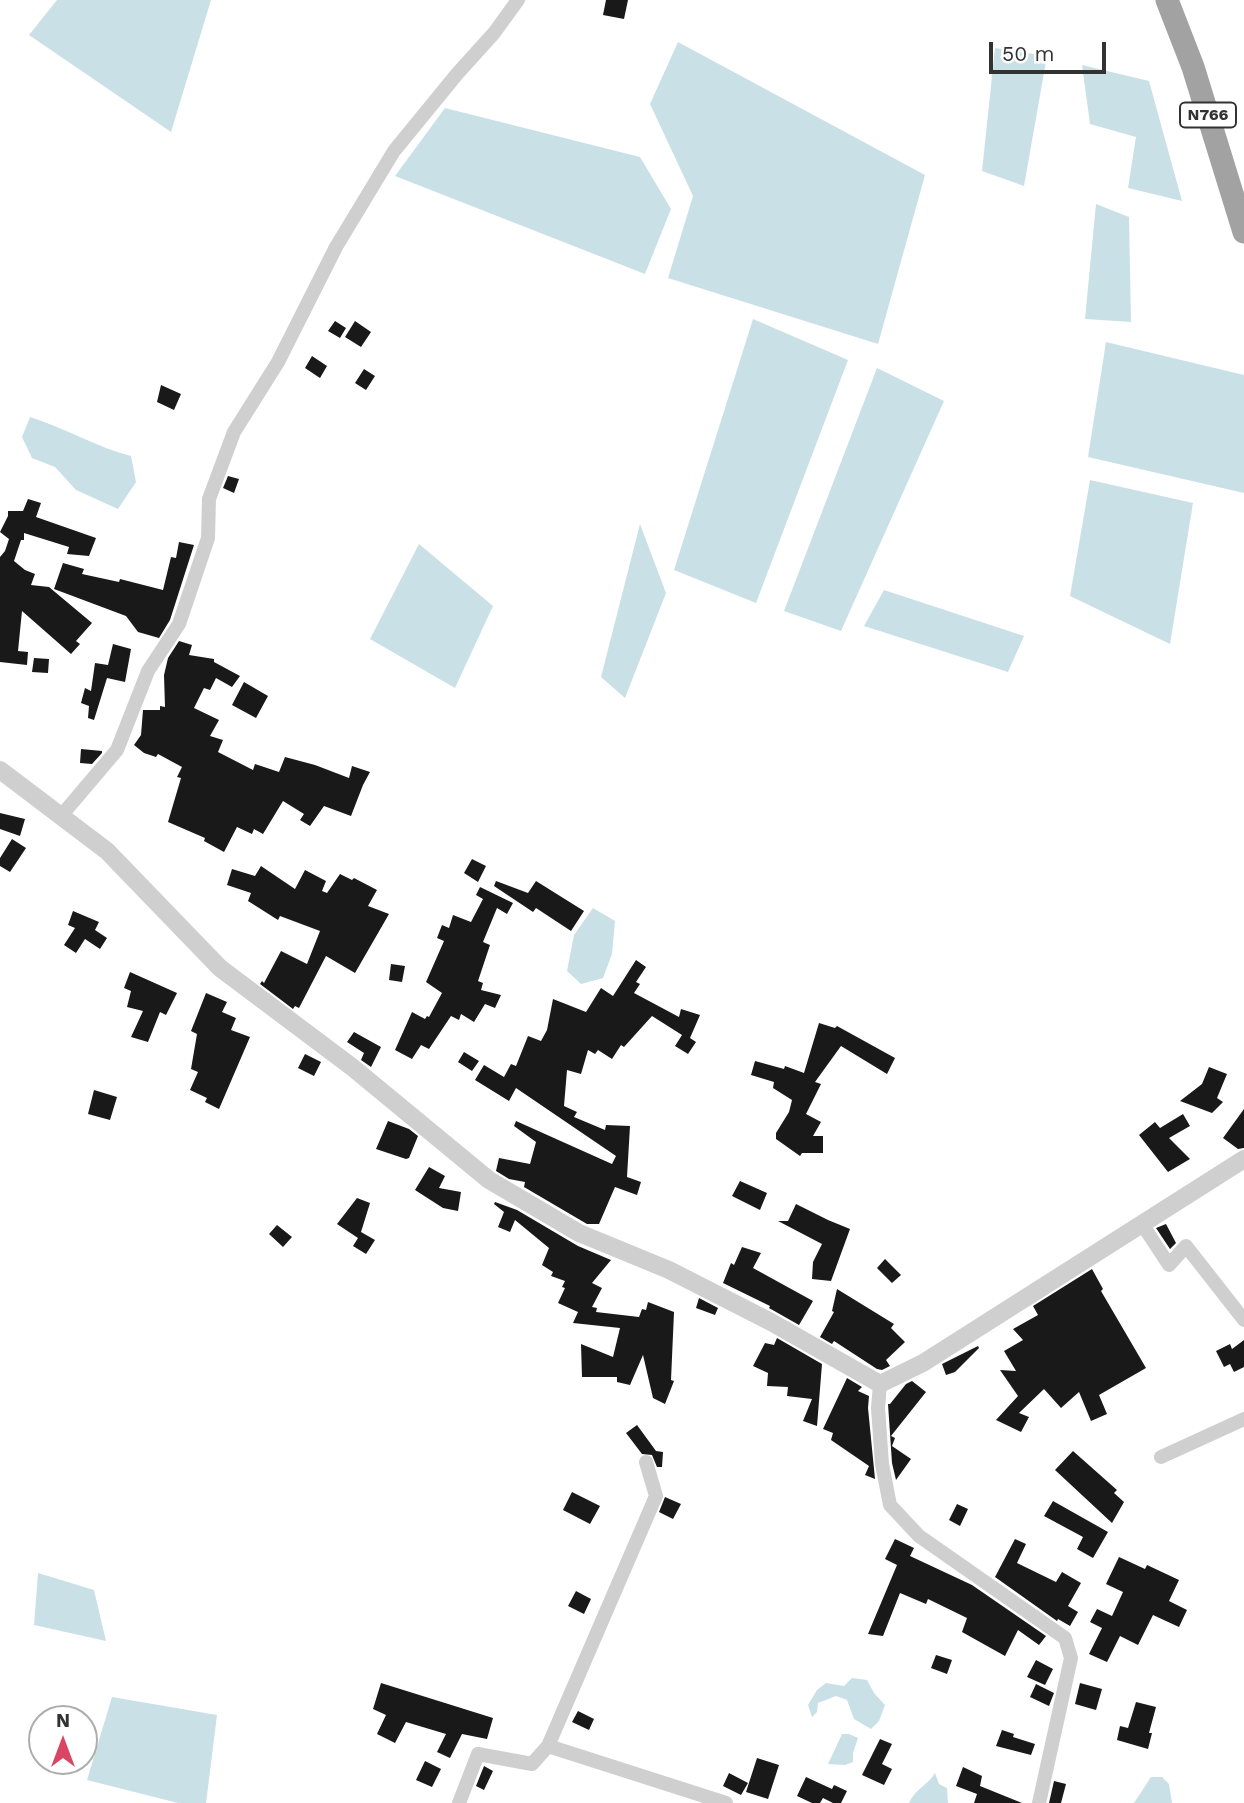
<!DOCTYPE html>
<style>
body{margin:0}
#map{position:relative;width:1244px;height:1803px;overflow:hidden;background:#fff;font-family:"Work Sans",sans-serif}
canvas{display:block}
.north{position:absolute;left:28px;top:1705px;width:70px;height:70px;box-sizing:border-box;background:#fff;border:2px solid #adadad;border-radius:50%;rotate:0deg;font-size:19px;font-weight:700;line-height:28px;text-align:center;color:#323232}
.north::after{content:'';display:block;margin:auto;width:24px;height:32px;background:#d94563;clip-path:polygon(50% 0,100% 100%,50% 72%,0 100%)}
.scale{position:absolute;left:989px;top:42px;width:117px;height:32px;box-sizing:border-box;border:4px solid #323232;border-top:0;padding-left:9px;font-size:21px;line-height:24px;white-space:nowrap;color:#323232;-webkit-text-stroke:5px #fff;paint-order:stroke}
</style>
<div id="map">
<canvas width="1244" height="1803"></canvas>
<div class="north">N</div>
<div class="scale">50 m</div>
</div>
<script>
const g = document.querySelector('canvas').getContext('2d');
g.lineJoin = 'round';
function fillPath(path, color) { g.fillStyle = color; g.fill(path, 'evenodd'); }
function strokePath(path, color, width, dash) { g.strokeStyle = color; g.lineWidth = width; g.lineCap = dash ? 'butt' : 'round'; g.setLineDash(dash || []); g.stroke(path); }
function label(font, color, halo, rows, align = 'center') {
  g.font = font + ' "Work Sans",sans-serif'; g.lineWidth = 7; g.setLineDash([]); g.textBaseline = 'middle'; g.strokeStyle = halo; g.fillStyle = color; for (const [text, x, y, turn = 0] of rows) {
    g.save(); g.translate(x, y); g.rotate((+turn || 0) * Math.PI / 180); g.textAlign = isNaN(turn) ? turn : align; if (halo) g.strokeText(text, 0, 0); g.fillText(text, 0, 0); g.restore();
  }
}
const water = new Path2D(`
 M57,0H211L171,132L29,35Z
 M678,42L925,175L878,344L668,278L693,196L650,104Z
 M995,48L1047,56L1024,186L982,171Z
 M1082,65L1149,81L1182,201L1128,188L1136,137L1090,124Z
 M445,108L640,157L671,209L645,274L395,176Z
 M1096,204L1129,217L1131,322L1085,319Z
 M753,319L848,360L756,603L674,570Z
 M1106,342L1244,375V493L1088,457Z
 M877,368L944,401L841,631L784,611Z
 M30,417C65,428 96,447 131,456L136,482L118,509L76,490L55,467L32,458L22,437Z
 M1090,480L1193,503L1170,644L1070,596Z
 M640,524L666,593L625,698L601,677Z
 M419,544L493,606L455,688L370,639Z
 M884,590L1024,636L1008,672L864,626Z
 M593,908L615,921L612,954L603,978L581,984L567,971L574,935Z
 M38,1573L94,1590L106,1641L34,1625Z
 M852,1678L867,1680L874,1693L885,1705L879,1721L871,1729L854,1719L847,1700L836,1696L818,1703L817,1712L812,1717L808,1705L817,1690L826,1683L844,1686Z
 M112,1697L217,1715L206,1803H178L87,1780Z
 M842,1734H849L858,1738L853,1753V1762L845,1765L828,1764Z
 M935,1773L939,1784L947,1788L948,1803H909C915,1789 927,1786 935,1773Z
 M1151,1777H1162L1169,1784L1172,1803H1134Z`);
const building = new Path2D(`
 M606,0H628L624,19L603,15Z
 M335,321L346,328L340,338L328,331Z
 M355,321L371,332L361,347L345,337Z
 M312,356L327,366L320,378L305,368Z
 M364,369L375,376L366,390L355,383Z
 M161,385L181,394L174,410L157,402Z
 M228,476L239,479L234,493L223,488Z
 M28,499L41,503L36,517L96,538L89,556L67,554L69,547L24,533V540H21L14,561L25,570L35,574L31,585L49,587L92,623L76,641L80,644L71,654L22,611L18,651L28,652L27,665L0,662V557L5,551L9,539L0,532L8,516V511H23Z
 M179,542L194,545L170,620L159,638L138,632L126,616L54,589L63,563L84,569L82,574L119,582L120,579L163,590L171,557L176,558Z
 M179,641L192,645L189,655L214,659V662L240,676L232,687L216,678L210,690L204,688L194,708L219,720L210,736L223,740L218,752L253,770L255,764L279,772L285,757L315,765L349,778L352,766L370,772L363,785L351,816L324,806L310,826L300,820L304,814L283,801L263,834L254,829L252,834L237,827L224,852L204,841L205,838L168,822L181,778L177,777L182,767L158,754L156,757L144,753L134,745L141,735L143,710H160V706L165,707L164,675L168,658Z
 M113,644L131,649L125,682L107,678L94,720L88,718L89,706L81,703L85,688L91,691L95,663L108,665Z
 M34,658L49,659L48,673L32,672Z
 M244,682L268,696L256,718L232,705Z
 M81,749L102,751V753L92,764L80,763Z
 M0,813L25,819L20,836L0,829Z
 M12,839L26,848L10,872L0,866V858Z
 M472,859L486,866L478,882L464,873Z
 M261,866L295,889L305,870L326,881L322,891L327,893L340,874L352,880L354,878L377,890L368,906L389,914L355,973L326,956L299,1008L295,1006L293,1009L260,984L262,981L264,983L281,951L307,964L320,931L280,916L278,920L248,901L251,893L227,885L232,869L255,876Z
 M496,881L528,893L536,881L584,911L571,931L536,908L533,912L494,886Z
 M480,887L513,903L507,914L497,908L483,942L490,945L478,981L483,983L481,990L501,995L495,1008L485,1004L474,1022L461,1014L459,1020L451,1016L429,1049L421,1045L412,1059L395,1050L412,1012L425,1019L427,1016L429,1017L442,993L426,982L444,941L437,938L442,925L449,928L453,915L471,922L483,899L476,895Z
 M73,911L99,922L95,930L107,938L100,949L85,939L76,953L64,945L75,928L68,925Z
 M636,960L646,967L636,982L640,984L634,993L679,1017L681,1009L700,1015L690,1038L696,1042L688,1054L675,1046L682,1035L652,1016L624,1047L621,1045L612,1059L598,1050L595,1054L588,1050L581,1074L567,1070L564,1106L577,1112L574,1117L605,1130L606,1125L630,1126L627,1177L641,1182L637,1195L615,1187L599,1224H587L524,1187L525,1182L509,1179L496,1171L499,1158L530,1164L536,1142L514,1126L516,1121L612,1164L616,1156L516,1088L509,1101L475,1080L484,1065L504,1077L511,1064L516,1066L528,1036L541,1041L547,1030L553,999L586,1012L601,988L613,996Z
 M391,964L405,966L402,982L389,980Z
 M130,972L177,993L166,1015L160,1012L148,1042L131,1037L143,1011L127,1007L131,991L124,988Z
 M206,993L227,1002L222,1012L236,1018L231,1030L250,1037L219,1109L205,1102L207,1098L190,1090L198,1072L191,1069L197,1034L191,1031Z
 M819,1023L835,1028L837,1026L895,1058L887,1074L841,1046L815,1082L821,1084L806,1114L821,1122L813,1136H823V1153H802L800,1156L776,1139V1133L789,1112L792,1100L773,1088L774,1082L751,1075L755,1061L784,1069L785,1066L804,1073Z
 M354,1032L381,1047L371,1067L361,1060L364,1053L347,1042Z
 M464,1052L479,1061L472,1071L458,1062Z
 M305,1054L321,1062L314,1076L298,1068Z
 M1209,1067L1227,1074L1217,1098L1223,1102L1212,1113L1180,1101L1202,1084Z
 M94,1090L117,1097L110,1120L88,1114Z
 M1244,1109V1148L1238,1149L1223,1138Z
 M1183,1114L1190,1126L1169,1138L1190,1159L1168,1172L1139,1135L1155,1122L1160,1128Z
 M388,1121L409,1129L418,1136L409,1158L406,1159L376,1149Z
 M429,1167L445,1176L439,1188L461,1192L458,1211L443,1208L415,1190Z
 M740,1181L767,1193L760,1210L732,1196Z
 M357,1198L370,1203L361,1232L375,1240L366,1254L353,1246L358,1238L337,1224Z
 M495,1202L517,1210L578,1246L611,1260L592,1283L602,1288L592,1307L597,1308L596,1312L639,1317L642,1309L646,1310L648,1302L674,1312L671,1380L674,1381L665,1404L653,1398L643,1355L630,1385L617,1382V1377H582L581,1344L613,1357L620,1328L573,1323L578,1312L558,1303L565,1288L562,1287L565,1281L551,1276L553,1272L542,1265L549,1248L515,1220L510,1232L498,1227L504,1212L494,1204Z
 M796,1204L828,1220L850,1229L831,1281L812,1279L813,1262L822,1244L778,1221H788Z
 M1166,1224L1176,1243L1170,1249L1156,1228Z
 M277,1225L292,1237L283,1247L269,1234Z
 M742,1247L761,1253L753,1268L813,1301L799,1325L769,1308L770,1306L723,1283L731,1263L734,1265Z
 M885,1259L901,1275L892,1283L877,1268Z
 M1092,1269L1103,1289L1101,1291L1146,1368L1099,1395L1107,1414L1091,1421L1079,1392L1061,1408L1044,1389L1019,1413L1029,1417L1021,1432L996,1420L1018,1396L1000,1370L1016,1371L1004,1351L1023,1340L1013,1329L1038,1315L1033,1306Z
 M837,1289L894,1324L891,1328L905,1342L886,1360L890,1366L882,1370L877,1369L834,1341L832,1344L820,1337L834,1312L832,1311Z
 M699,1298L718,1308L715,1315L696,1308Z
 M777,1338L822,1364L817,1426L803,1421L812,1399L787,1396L788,1387L767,1386L768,1373L753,1366L765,1343L774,1345Z
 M1244,1340V1367L1234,1372L1230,1364L1224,1367L1216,1351L1230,1344L1232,1349Z
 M978,1346L979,1348L955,1372L946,1375L942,1364Z
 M847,1378L862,1387L858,1391L869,1396L868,1408L875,1479L865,1475L869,1466L831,1440L833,1433L823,1429Z
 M912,1381L926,1392L891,1436L895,1438L892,1446L911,1459L896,1480L892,1463L888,1404H890L906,1384Z
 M637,1425L656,1451L663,1452L662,1467H657L652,1455L642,1454L626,1433Z
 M1073,1451L1117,1490L1114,1493L1124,1502L1112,1523L1055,1470Z
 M572,1492L600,1506L590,1524L563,1510Z
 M665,1497L681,1504L673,1519L659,1512Z
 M1053,1501L1108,1532L1093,1558L1077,1549L1083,1537L1044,1516Z
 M957,1504L968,1509L960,1526L949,1520Z
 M895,1539L914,1548L910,1556L972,1585L1046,1636L1039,1645L1018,1630L1005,1656L962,1632L967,1618L928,1599L926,1604L900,1593L883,1636L868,1634L897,1565L885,1559Z
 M1015,1539L1026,1544L1017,1563L1056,1582L1062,1572L1081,1583L1068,1606L1078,1612L1070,1626L1058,1619L1057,1621L995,1577Z
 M1119,1557L1145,1569L1147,1565L1179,1580L1169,1601L1187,1610L1179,1627L1153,1615L1138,1645L1120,1636L1107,1662L1089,1654L1102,1628L1090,1622L1097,1609L1112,1616L1123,1592L1106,1584Z
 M576,1591L591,1599L584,1614L568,1606Z
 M936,1655L952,1660L947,1674L931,1668Z
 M1036,1660L1053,1669L1045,1685L1027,1677Z
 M381,1683L493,1718L487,1739L462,1734L450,1758L437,1752L446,1734L406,1722L395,1743L377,1734L386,1715L373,1709Z
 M1080,1683L1102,1689L1096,1710L1075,1704Z
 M1036,1684L1054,1693L1049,1706L1030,1697Z
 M1136,1702L1156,1707L1149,1733H1152L1148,1749L1117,1740L1120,1726L1128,1728Z
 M578,1711L594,1719L589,1730L572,1722Z
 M1002,1730L1014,1734L1013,1737L1035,1744L1031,1755L996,1746Z
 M880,1739L892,1744L882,1764L892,1769L884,1785L862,1775Z
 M757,1758L779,1765L768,1799L746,1792Z
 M425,1761L441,1769L432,1787L416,1780Z
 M484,1766L493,1771L484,1790L476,1786Z
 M963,1767L982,1776L980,1786L1022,1803H974L977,1794L956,1786Z
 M729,1773L748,1783L741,1795L723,1786Z
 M806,1777L832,1789L834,1785L847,1791L841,1803H833L823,1798L820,1803H812L797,1796Z
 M1054,1781L1066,1784L1061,1803H1049Z`);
const minor = new Path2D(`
 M61,816L117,750L148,671L179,624L208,538L209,499L234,432L278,362L336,247L394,151L457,74L494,33L518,0
 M1142,1224L1169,1265L1186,1246L1244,1320
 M880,1384L878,1408L882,1464L890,1505L919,1536L1065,1638L1071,1658L1039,1803
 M1161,1457L1244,1419
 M548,1746L656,1496L646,1462
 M459,1803L478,1754L532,1764L548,1746L726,1803`);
const tertiary = new Path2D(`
 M0,770L107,851L220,968L352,1067L489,1180L579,1233L669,1270L771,1322L880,1384L923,1363L1244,1159`);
const trunk = new Path2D(`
 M1167,0L1193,67L1244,232`);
const shields = [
 [1208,115,56]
];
const shieldNames = [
 ["N766",1208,115]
];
fillPath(water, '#cae0e7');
fillPath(building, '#191919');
strokePath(minor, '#cfcfcf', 14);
strokePath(tertiary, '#cfcfcf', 18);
strokePath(trunk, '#a2a2a2', 23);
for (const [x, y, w] of shields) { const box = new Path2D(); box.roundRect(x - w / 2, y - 12.5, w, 25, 5); g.fillStyle = '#fff'; g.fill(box); strokePath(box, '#323232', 2); }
label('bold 16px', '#323232', null, shieldNames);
</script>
